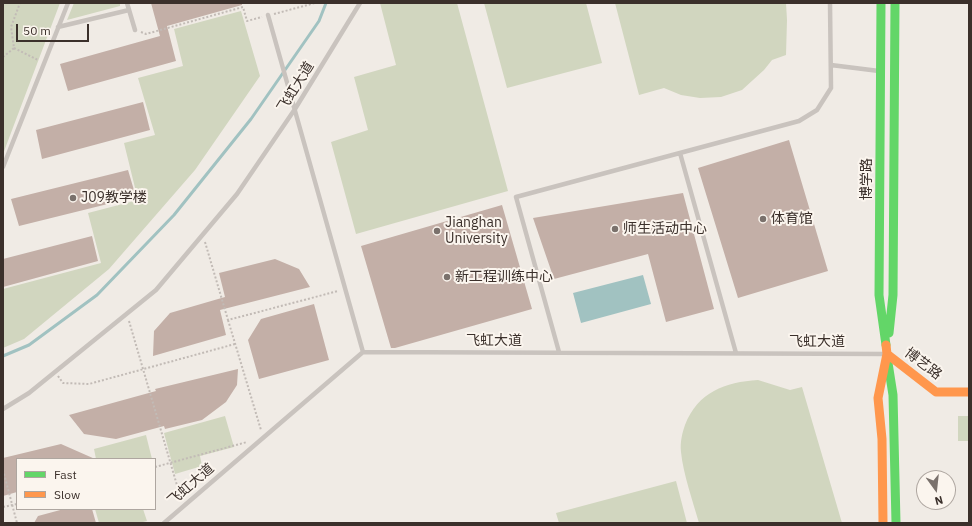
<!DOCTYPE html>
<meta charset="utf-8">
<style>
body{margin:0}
#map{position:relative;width:972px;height:526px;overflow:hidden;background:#f0ebe5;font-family:"IBM Plex Sans",sans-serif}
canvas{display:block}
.frame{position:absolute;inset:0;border:4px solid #3b302b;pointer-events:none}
.legend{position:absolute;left:16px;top:458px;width:140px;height:52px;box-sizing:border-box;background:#fbf5ee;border:1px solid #aea6a0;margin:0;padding:5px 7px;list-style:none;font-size:12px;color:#3b302b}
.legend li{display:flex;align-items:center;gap:8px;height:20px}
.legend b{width:20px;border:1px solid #aea6a0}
.north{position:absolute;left:916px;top:470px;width:40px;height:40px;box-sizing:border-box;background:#fbf5ee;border:1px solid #aea6a0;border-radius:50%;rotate:165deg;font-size:11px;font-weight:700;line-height:16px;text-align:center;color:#3b302b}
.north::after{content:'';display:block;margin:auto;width:14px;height:18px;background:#7a716c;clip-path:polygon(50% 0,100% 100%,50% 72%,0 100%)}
.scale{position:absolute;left:16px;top:24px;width:73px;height:18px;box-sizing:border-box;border:2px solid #3b302b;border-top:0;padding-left:5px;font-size:12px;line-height:14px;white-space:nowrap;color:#3b302b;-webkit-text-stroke:3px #fbf5ee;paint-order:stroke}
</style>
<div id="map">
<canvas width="972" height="526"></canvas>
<div class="frame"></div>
<ul class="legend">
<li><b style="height:5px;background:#63d668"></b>Fast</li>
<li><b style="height:5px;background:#ff974d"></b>Slow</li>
</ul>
<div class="north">N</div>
<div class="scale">50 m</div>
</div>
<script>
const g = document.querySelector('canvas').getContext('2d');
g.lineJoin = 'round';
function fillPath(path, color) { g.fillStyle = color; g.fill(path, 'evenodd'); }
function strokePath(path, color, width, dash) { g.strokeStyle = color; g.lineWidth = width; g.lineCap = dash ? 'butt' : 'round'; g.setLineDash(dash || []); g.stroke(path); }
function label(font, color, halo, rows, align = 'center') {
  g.font = font + ' "IBM Plex Sans","Noto Sans SC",sans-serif'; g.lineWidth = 4; g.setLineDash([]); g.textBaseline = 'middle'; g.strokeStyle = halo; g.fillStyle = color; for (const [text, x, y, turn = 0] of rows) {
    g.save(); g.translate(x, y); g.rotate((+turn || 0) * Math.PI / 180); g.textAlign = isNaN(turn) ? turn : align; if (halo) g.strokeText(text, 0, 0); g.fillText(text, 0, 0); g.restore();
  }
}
const green = new Path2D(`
 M3,3H60L3,154Z
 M74,3H120V6L67,20Z
 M380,3H457L508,191L356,234L331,142L368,130L354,77L396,65Z
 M484,3H586L602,63L507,88Z
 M615,3H786L787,20L786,55L772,60L764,70L742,90L721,97L700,98L681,95L664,88L639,95Z
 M241,11L260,76L195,170L109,269L24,339L3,348V289L101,263L88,213L138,200L124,143L155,135L138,78L183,66L174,29Z
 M758,380L790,390L802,387L842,523H699C693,502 683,473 681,452C680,442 682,434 685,425C698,392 725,382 758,380Z
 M225,416L234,447L200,456L202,466L175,474L164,433Z
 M958,416H969V441H958Z
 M146,435L152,459H96L94,449Z
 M676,481L687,523H559L556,513Z
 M95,509H143L147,521L139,523H99Z`);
const water = new Path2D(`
 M643,275L651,304L581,323L573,293Z`);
const stream = new Path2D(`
 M3,356L29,345L97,295L174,215L251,119L319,21L326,3`);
const building = new Path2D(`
 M151,3H242V5L167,26L176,61L68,91L60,64L160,36Z
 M143,102L150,130L42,159L36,130Z
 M789,140L828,271L738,298L698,168Z
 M128,170L136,197L19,226L11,199Z
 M683,193L714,309L666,322L648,254L554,279L533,218Z
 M502,205L532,309L395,348H391L361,246Z
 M92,236L98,261L3,287V259Z
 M275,259L299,269L310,287L220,310L226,335L153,356L154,331L170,313L225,297L219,273Z
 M314,304L329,360L259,379L248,340L261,319Z
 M238,369L237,385L226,402L202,420L165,429L164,426L116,439L84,434L69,415L156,391L155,389Z
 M61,444L95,459H17V492L3,496V458Z
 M64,509H92L96,523H34L38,516Z`);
const path = new Path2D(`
 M274,14L315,3
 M141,32L146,34L243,7L247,21L262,17
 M14,48L38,60
 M3,57L14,48L11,27L20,3
 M205,242L228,320L338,291
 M228,320L261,430
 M129,321L181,499
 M58,376L63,383L89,384L235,344
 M155,467L247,442
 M3,470L17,523
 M3,507L17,504`);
const lane = new Path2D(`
 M127,3L135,30
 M268,15L363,352
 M58,27L129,10
 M831,65L879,71
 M680,153L736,353
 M3,167L68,3
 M559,352L516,197L799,121L817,110L831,88L830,3
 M3,409L29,393L156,290L237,194L295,109L360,3
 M164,523L363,352L887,354`);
const fast = new Path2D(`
 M881,3L879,295L886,345
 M889,333L893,295L895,3
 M888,363L893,395L896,523`);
const slow = new Path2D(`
 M887,354L936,392H969
 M883,523L882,439L878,398L887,354L886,345`);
const markers = [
 [73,198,4,"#7a716c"],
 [763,219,4,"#7a716c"],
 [615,229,4,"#7a716c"],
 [437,231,4,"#7a716c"],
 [447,277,4,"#7a716c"]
];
const streetNames = [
 ["飞虹大道",296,87,-58],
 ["博学路",867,179,-90],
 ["飞虹大道",494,341],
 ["飞虹大道",817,342],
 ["博艺路",923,364,37],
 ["飞虹大道",191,485,-41]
];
const poiNames = [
 ["J09教学楼",81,198],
 ["体育馆",771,219],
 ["Jianghan",445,223],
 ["University",445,239],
 ["师生活动中心",623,229],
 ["新工程训练中心",455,277]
];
fillPath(green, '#d1d6bf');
fillPath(water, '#a1c2c1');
strokePath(stream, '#a1c2c1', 3);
fillPath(building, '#c3afa7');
strokePath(path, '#c2bbb6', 2, [2, 2]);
strokePath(lane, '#c9c3be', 4.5);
strokePath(fast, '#63d668', 9);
strokePath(slow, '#ff974d', 9);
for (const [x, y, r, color] of markers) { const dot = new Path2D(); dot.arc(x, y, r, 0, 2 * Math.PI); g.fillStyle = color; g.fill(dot); strokePath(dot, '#fbf5ee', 1.5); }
label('14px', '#3b302b', '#fbf5ee', streetNames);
label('14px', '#3b302b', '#fbf5ee', poiNames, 'left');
</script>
